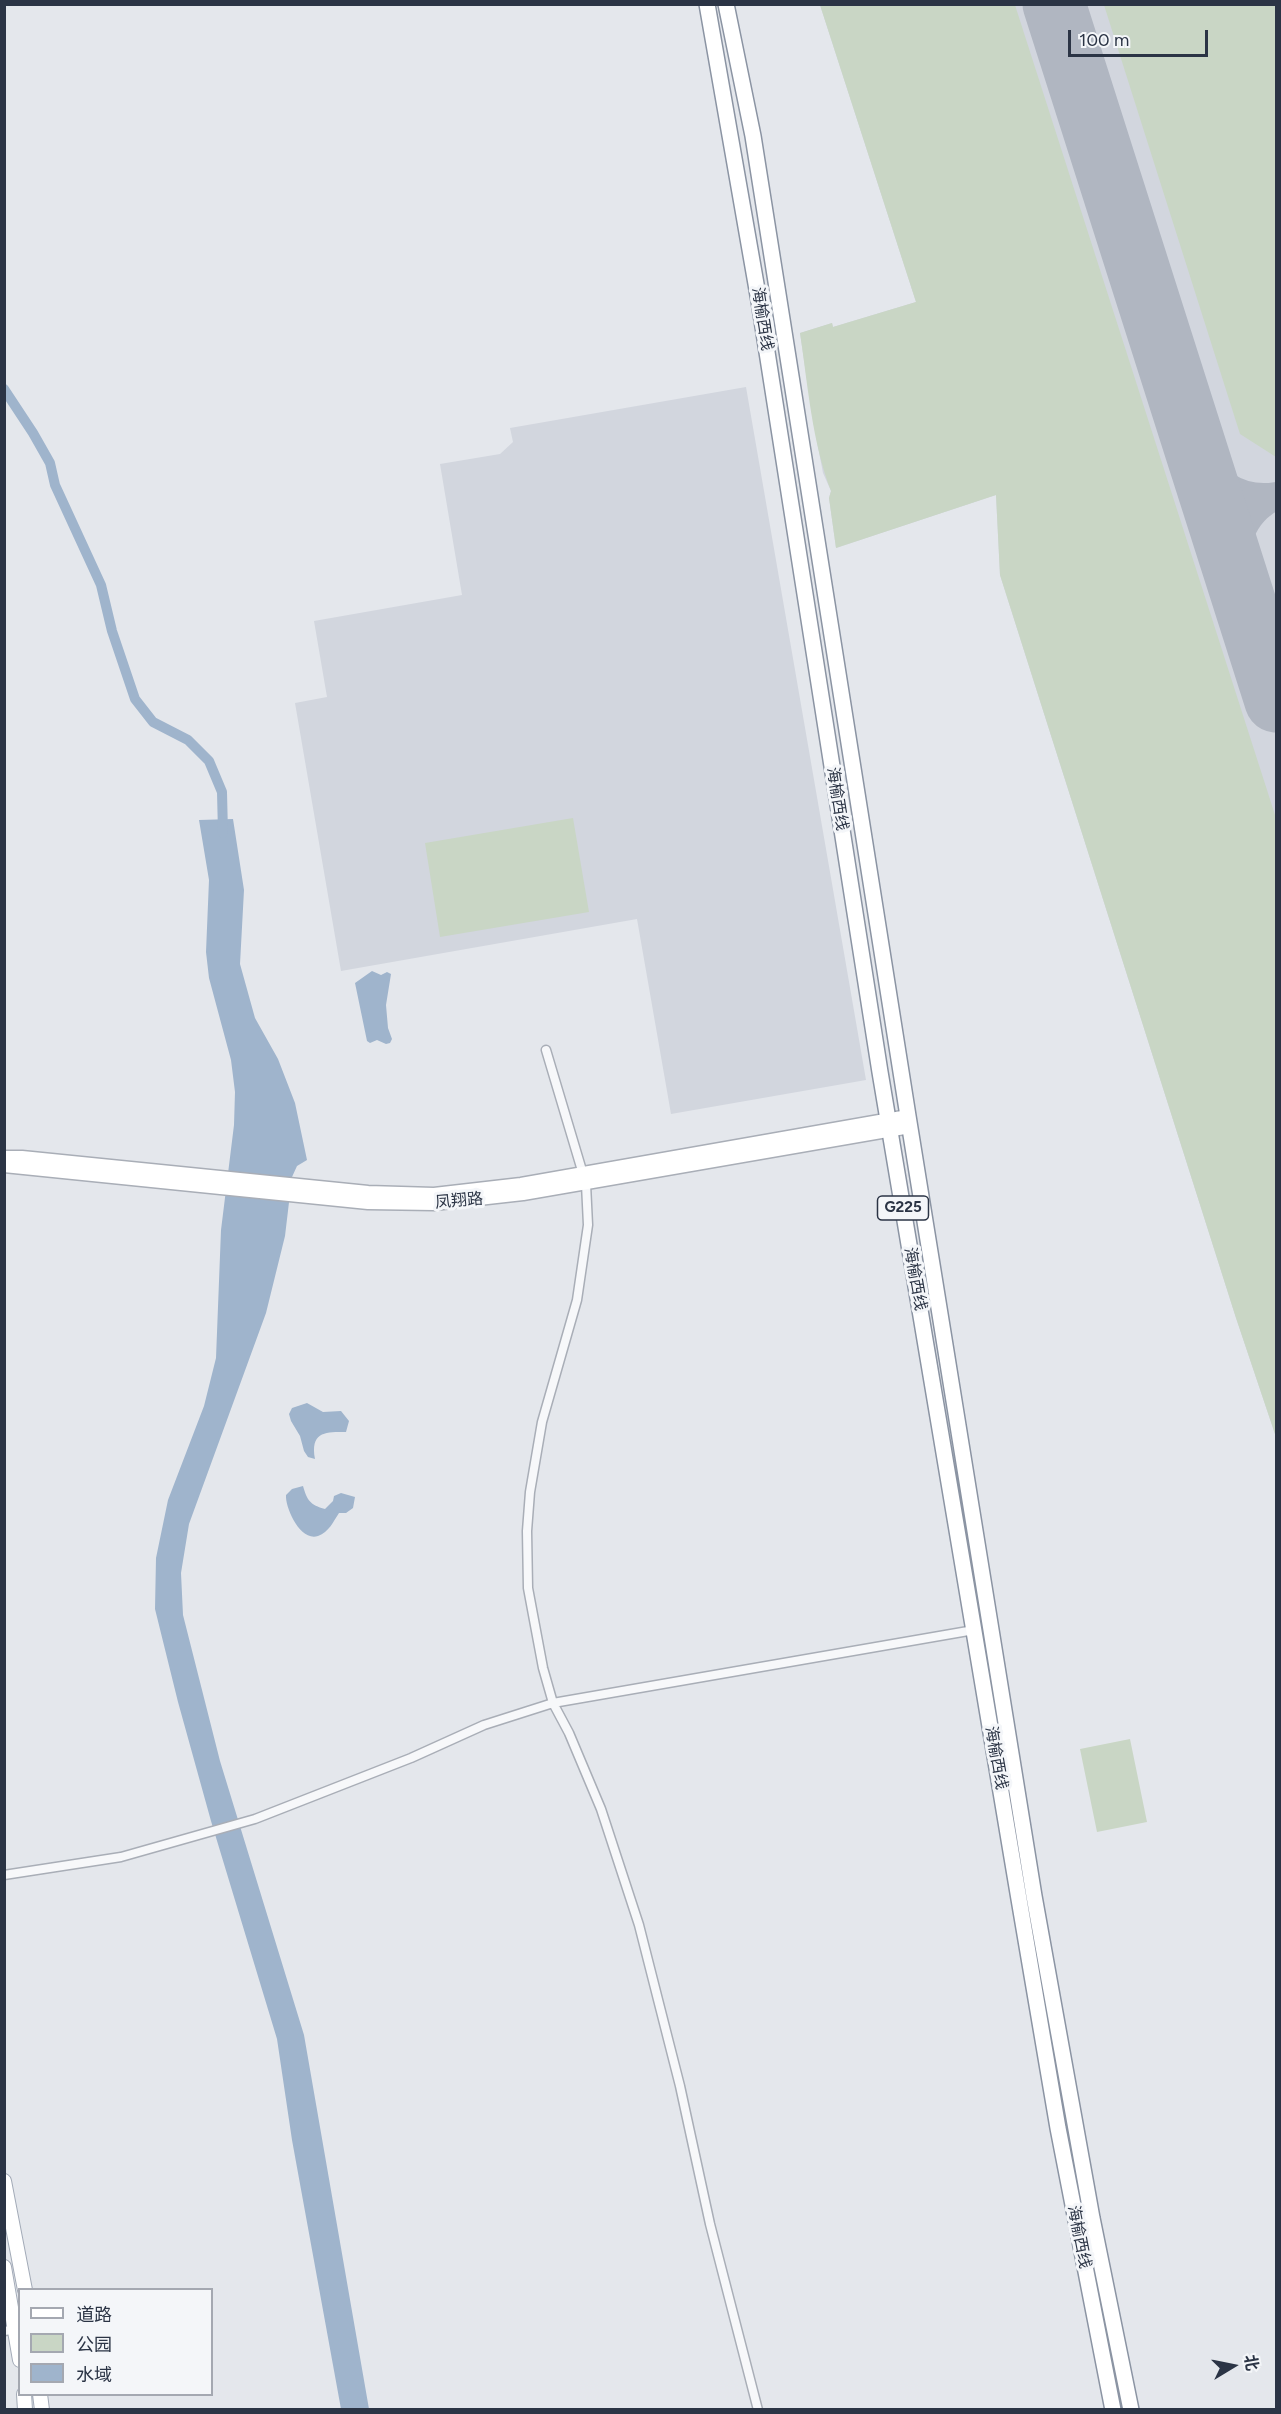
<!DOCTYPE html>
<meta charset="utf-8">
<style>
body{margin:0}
#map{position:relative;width:1281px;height:2414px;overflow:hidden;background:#e4e7ec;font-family:Figtree,"Noto Sans SC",sans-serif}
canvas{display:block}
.frame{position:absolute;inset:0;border:6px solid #2b3445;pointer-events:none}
.legend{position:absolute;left:18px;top:2288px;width:195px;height:108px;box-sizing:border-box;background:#f4f6f9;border:2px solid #a4a8b1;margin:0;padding:8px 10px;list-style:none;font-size:18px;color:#2b3445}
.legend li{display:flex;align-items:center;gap:12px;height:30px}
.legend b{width:30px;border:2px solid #a4a8b1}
.north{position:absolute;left:1203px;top:2336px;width:60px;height:60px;-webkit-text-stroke:4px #f4f6f9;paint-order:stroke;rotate:80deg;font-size:16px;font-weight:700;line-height:24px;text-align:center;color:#2b3445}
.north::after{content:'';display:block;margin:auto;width:21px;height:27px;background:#2b3445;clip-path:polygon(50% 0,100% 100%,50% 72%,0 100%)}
.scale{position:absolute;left:1068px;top:30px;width:140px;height:27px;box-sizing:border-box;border:3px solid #2b3445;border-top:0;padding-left:8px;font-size:18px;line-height:21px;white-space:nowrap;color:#2b3445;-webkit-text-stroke:4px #f4f6f9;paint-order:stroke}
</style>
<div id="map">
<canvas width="1281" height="2414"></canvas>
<div class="frame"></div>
<ul class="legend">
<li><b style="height:8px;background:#fff"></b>道路</li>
<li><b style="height:16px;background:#c9d6c5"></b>公园</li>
<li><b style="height:16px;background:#9fb4cc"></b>水域</li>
</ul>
<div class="north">北</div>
<div class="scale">100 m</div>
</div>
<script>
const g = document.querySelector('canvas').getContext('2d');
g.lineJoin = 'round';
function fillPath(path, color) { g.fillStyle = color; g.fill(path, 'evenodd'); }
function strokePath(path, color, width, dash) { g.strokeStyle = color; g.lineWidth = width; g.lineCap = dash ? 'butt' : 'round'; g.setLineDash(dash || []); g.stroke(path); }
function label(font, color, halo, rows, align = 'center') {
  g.font = font + ' Figtree,"Noto Sans SC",sans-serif'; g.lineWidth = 6; g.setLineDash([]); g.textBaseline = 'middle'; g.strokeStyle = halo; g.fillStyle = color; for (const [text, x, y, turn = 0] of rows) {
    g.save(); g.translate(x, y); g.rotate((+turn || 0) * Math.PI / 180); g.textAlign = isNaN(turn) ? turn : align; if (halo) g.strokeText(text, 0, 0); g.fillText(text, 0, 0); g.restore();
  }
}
const built = new Path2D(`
 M820,5H1276V1437L1236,1318L1000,575L996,495L836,548L829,498L831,491L823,473L813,421L800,333L832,323L833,327L916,302Z
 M746,387L866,1080L671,1114L637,919L341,971L295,703L327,697L314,621L462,595L440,464L500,454L513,442L510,428Z`);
const green = new Path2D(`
 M820,5H1015L1276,818V1437L1236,1318L1000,575L996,495L836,548L829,498L831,491C812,442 808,386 800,333L832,323L833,327L916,302Z
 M1104,5H1276V457L1240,434Z
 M573,818L589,912L440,937L425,843Z
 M1130,1739L1147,1822L1097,1832L1080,1749Z`);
const water = new Path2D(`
 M233,819L244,890L240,964L255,1018L278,1059L295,1103L307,1160L297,1166L292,1177L285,1236L266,1313L189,1524L181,1573L183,1615L220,1761L304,2035L369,2409H341L292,2140L277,2039L211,1821L178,1702L155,1609L156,1558L168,1500L204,1406L216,1358L221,1230L234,1125L235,1092L231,1060L209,978L206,952L209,880L199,820Z
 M372,971L381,975L387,972L391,974L386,1005L388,1028L392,1039L390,1043L386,1044L377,1040L370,1043L367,1041L355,983Z
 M307,1403L323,1412L341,1411L349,1421L346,1432C326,1432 310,1431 315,1459L308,1457L304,1451L300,1436L291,1421L289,1414L292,1408Z
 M303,1486C307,1500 310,1505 325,1509L333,1501L334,1496L341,1493L355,1497L353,1508L346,1513H339C333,1522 329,1532 318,1536C300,1542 285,1507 286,1495L292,1489Z`);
const canal = new Path2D(`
 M4,389L33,433L50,463L55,485L101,585L112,631L135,699L153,722L188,740L209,761L222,792L223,833`);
const taxiway = new Path2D(`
 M1195,447C1211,480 1239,501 1276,495
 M1240,585C1230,550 1242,513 1276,497`);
const runway = new Path2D(`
 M1054,4L1276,701`);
const street = new Path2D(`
 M546,1050L586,1184L588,1225L577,1300L542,1422L530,1492L527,1531L528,1588L543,1668L553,1703L569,1733L601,1809L639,1925L680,2086L710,2224L758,2410
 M4,1875L121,1857L255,1819L411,1758L484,1725L553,1703L974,1630
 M4,2331L19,2329`);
const secondary = new Path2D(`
 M4,1157H22L368,1192L434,1194L521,1184L908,1116
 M4,1166L368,1203L434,1204L523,1194L910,1127`);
const primary = new Path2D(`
 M4,2181L25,2290
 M4,2267L20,2360
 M24,2394L25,2410
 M40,2394L42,2410`);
const highway = new Path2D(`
 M707,4L759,301L880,1072L1019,1899L1058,2128L1113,2410
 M726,4L753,136L908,1116L1034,1896L1092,2218L1131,2410`);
const shields = [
 [903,1208,51]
];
const shieldNames = [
 ["G225",903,1208]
];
const streetNames = [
 ["海榆西线",762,319,81],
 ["海榆西线",837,799,81],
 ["凤翔路",459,1201,-5],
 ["海榆西线",915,1279,80],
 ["海榆西线",996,1758,80],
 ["海榆西线",1079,2237,79]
];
fillPath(built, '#d2d6de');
fillPath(green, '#c9d6c5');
fillPath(water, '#9fb4cc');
strokePath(canal, '#9fb4cc', 10);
strokePath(taxiway, '#b0b6c1', 26);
strokePath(runway, '#b0b6c1', 63);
strokePath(street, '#a9aeb7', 11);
strokePath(secondary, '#a9aeb7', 15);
strokePath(primary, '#a3abb8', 16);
strokePath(highway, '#8b94a3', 18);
strokePath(street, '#f7f8fa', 8);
strokePath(secondary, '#fff', 12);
strokePath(primary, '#fff', 14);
strokePath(highway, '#fff', 15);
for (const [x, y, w] of shields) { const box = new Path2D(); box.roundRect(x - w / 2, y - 12, w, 24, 4.5); g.fillStyle = '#f4f6f9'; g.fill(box); strokePath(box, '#2b3445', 1.5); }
label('bold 15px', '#2b3445', null, shieldNames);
label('16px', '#2b3445', '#f4f6f9', streetNames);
</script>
